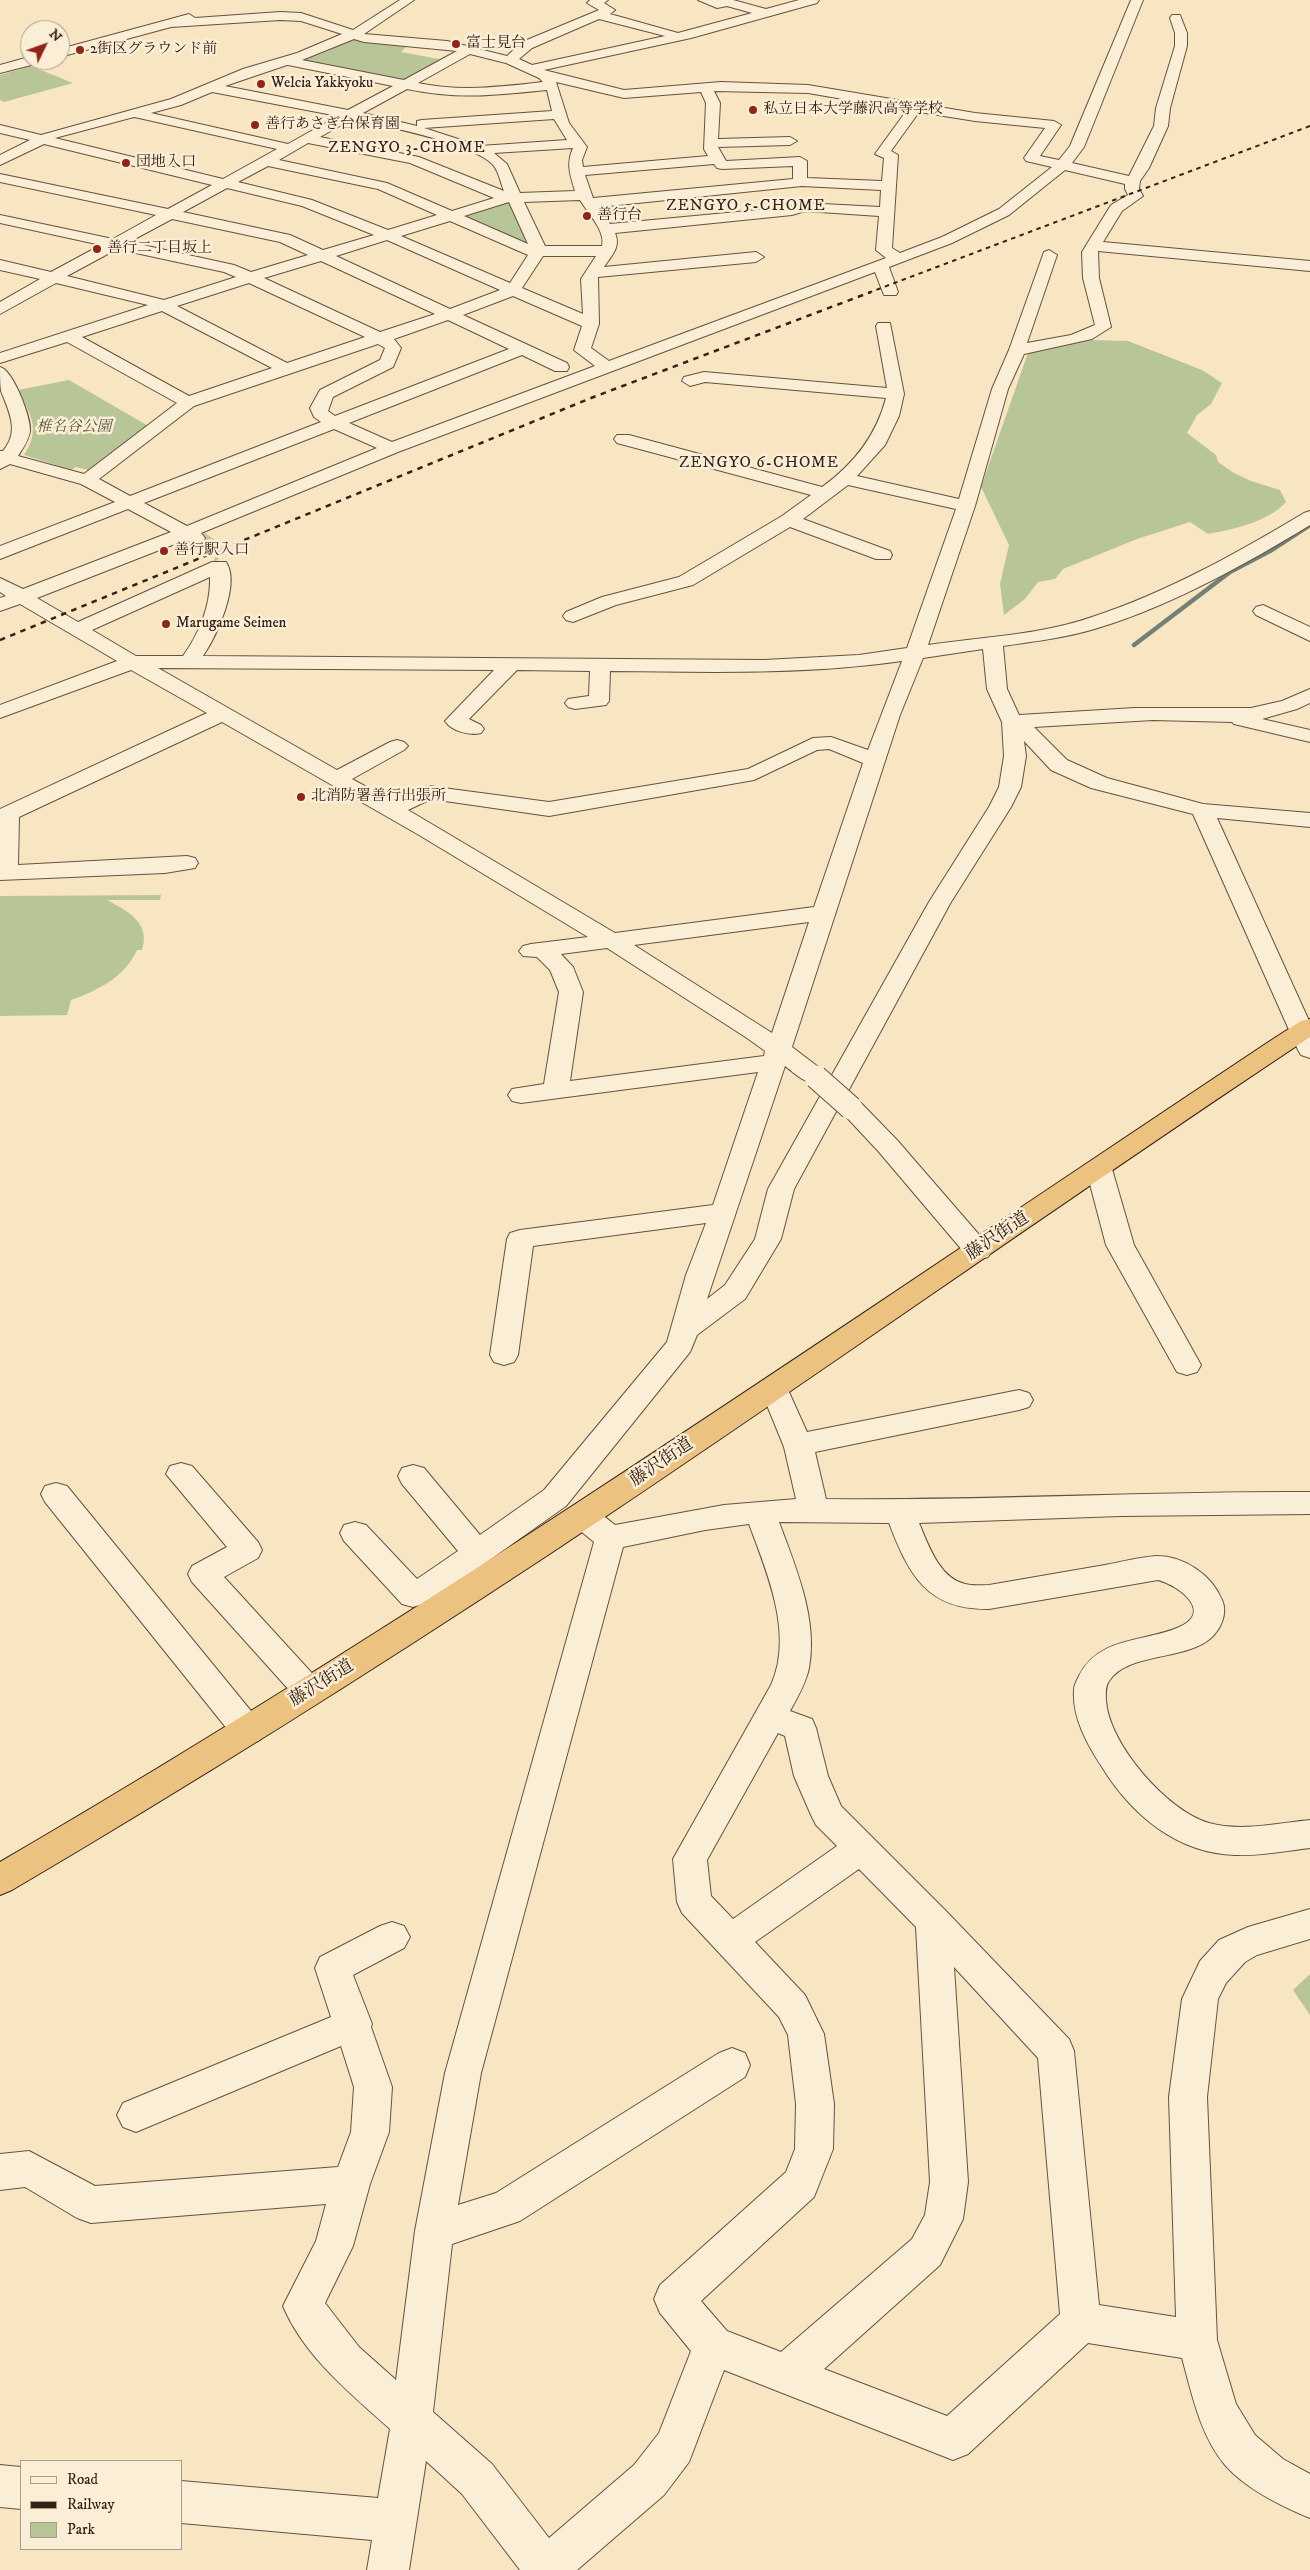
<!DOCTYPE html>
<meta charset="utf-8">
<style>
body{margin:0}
#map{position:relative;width:1310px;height:2570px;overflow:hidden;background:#f8e5c1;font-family:"IM FELL DW Pica",serif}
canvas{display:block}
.legend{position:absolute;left:20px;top:2460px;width:162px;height:90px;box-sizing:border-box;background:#faeed7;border:1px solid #ab9c8a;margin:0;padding:6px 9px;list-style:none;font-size:15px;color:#342117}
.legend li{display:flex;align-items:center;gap:10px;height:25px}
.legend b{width:25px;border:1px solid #ab9c8a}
.north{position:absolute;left:20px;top:20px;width:50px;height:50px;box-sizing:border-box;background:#faeed7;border:1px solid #ab9c8a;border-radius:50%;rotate:48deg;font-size:14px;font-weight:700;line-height:20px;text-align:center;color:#342117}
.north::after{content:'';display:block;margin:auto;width:18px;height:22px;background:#8f2418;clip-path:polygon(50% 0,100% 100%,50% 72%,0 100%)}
</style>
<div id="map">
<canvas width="1310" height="2570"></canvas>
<ul class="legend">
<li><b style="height:6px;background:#faeed7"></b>Road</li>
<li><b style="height:6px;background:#342117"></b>Railway</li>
<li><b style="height:14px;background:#b8c697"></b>Park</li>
</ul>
<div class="north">N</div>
</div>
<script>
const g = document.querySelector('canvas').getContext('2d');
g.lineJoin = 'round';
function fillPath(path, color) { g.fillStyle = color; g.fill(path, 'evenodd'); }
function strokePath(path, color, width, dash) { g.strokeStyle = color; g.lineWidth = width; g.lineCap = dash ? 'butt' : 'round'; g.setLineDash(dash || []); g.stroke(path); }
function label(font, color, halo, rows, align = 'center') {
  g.font = font + ' "IM FELL DW Pica","Noto Serif JP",serif'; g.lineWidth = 5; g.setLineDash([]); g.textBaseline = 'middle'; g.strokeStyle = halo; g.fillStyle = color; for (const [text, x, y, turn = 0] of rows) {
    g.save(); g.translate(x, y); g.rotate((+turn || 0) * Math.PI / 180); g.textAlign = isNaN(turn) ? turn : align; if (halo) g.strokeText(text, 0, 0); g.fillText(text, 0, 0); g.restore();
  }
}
const green = new Path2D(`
 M350,38L409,44L401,52L444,60L400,83L296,61Z
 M31,66L73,83L4,102L0,100V75Z
 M510,201L530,245L461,215Z
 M1091,340L1128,341L1202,370L1222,383L1211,404L1197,415L1187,433L1216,455L1218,462L1234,473L1251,481L1280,490L1286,502C1268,522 1234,529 1208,534L1190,522L1137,539L1063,569L1055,579L1038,582L1025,599L1004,615L1000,584L1009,545L981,487L1029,350Z
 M69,380L150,427L92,471L76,467L71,470L24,455C41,429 31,415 18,390Z
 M161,895L160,900H107C127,911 151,922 142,950H137C125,977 97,991 71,1000L67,1015L0,1016V896Z
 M1310,1974V2015L1293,1990Z`);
const stream = new Path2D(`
 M1134,645L1230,572L1270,551L1310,525`);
const minorTunnel = new Path2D(`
 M196,538L221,555`);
const minor = new Path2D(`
 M400,0H414L364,34L447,41L507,56L522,42L599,10L587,3L590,0H608L604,3L615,10L610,14L678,33L752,13L727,6L717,8L698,0H733L766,9L799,0H819L817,3L691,38L544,70L624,90L721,82L808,85L975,113L1054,121L1061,125L1040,156L1059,160L1070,146L1131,0H1143L1084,147L1072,163L1129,176L1154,126L1156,108L1175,46V33L1170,18L1172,15H1180L1187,33V46L1170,108L1168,126L1149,168L1140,181L1139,189L1143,196L1122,211L1103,242L1310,261V271L1098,251L1099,278L1111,327L1092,339L1024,354L1008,389L975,506L928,645C982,637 1041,635 1092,617C1166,593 1237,553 1304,513L1310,511V525C1248,563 1174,604 1104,626C1072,637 1037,641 1003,646L1007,689L1019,715L1135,708H1251L1282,701L1310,689V703L1297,709L1262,719L1310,730V742L1234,724L1232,722L1153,720L1034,727L1067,760L1107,778L1203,804L1310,813V827L1217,818L1310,1023V1058L1301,1055L1298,1050L1193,814L1091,788L1051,770L1024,741L1026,756L1021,787L1011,807L951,902L840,1106L842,1102L851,1100L860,1102L897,1140L988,1245L992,1251L988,1257L978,1260L968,1257L879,1152L838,1108L794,1189L781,1239L745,1299L697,1335L690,1352L566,1506L450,1588L463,1604L458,1613C443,1617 437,1613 426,1603L413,1607L402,1604L344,1541L340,1533L344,1525L355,1522L366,1525L417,1579L458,1551L402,1484L398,1476L402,1468L413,1465L424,1468L480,1535L544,1490L667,1342L686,1275L706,1223L533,1246L518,1355L514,1362L504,1365L494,1362L490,1355L507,1239L510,1233L520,1230L713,1205L758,1072L521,1103L512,1101L508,1095L512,1089L544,1084L559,992L550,970L537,957L523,956L519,951L523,946L531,944L588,937L419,835L222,722L19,817L18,865L187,856L195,858L198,863L195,868L165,873L0,880V809L207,713L131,670L0,718V705L117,661L20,604L0,611V598L6,596L0,592V578L23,589L171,532L128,509L0,559V546L115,502L81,484L10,464L0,469V451H3C20,431 9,412 1,391C0,384 0,374 0,367C13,370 31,417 30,431C29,440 23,448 18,456L84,474L177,403L67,342L0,363V353L148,305L56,283L0,314V302L40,279L0,270V260L51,272L101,245L0,223V215L113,239L156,215L0,182V174L168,209L212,185L44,144L0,165V155L30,140L0,133V125L41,135L171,99L243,69L297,53L342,34L301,21L280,20L171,27L60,57V49L189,14L195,18L280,12L301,13L353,30ZM599,19L665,36L532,65L519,59L532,48ZM354,39L364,42L457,51L404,80L302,60ZM470,54L506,63L539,78L543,82C500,87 460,92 418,83ZM287,65H288L393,86L348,110L225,86ZM556,82L624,98L701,92L706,103L704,149L708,156L583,167L582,160L587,147L569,123ZM407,89C460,100 494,95 547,90L552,111L422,120L417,121V126L363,113ZM714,91L808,93L907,110L875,154L884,158L882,181L807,178V161L800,157L726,161L718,147L790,145L797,141L790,137L718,139L720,103ZM212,92L338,116L288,144L151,113L181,105ZM919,112L975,121L1045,128L1024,158L1026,161L1052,167L999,209L942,237L900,253L892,248L898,155L891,151ZM134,117L139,118L277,149L223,179L55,138ZM352,119C381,125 478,144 494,166C499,173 501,184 504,191L419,157L320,137ZM554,119L567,140L480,146L424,128ZM308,143L410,163L494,198L452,211L387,183L279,160ZM573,148C566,164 570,174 575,191L520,193L507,164L494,153ZM714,164L717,168L722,169L793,166V179L593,198L585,175ZM268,166L378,189L437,215L388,230L312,200L238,182ZM1065,170L1125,184V189L1128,195L1111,205L1082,252L1083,278L1095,325L1071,335L1027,343L1057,255L1049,250L1044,252L1009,350L992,389L959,499L857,476L885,445L899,416L904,394L890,323H878L876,326L887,388L704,372L684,377L682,381L690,386L705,382L886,398C876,436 854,464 822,487L629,435H617L614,439L617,443L811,495L782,516L679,577L602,597L566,612L563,616L566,620L573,622L616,605L693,585L790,527L876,559H890L892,555L890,551L803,519L848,485L956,509L907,648L859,655L764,660L203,656C216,637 241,584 226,562H212L78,622L37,598L185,540L196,544L203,542L205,538L201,533L398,452L875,272L884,295H896L898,292L889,267L952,243L1009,215ZM802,186L881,190L880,207L804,203L790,207L610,224L599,207ZM227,188L302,206L374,235L323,250L290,235L183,212ZM580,200C587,212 606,231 602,246H545L524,202ZM509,202L528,244L464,216ZM805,211L879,216L876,250L886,258L609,361L591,348L599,324L598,277L756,262L764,257L756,252L604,267C612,255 621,247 615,233L792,215ZM172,219L280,242L308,255L251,272L234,265L129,242ZM450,221L528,255L510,283L401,236ZM387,240L500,290L450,309L336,256ZM117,249L224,272L236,277L164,300L67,276ZM543,256H596L581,279L583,314L522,288ZM321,261L435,314L380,332L264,278ZM249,283L365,337L287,363L177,306ZM513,296L582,326L574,350L595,366L392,442L349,423L522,355L555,371H567L569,367L567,363L463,315ZM162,311L272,368L189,396L82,337ZM448,320L509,349L335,416L328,411L333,397L393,367L401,348L394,339ZM378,344L385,348L380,360L320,390L310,408L314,417L321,422L130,496L99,479L194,406ZM334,429L377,448L187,526L144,503ZM210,577C211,605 199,634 183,656H136L92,630ZM983,649L987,689L1002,722L1004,756L999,787L989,807L929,902L768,1189L755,1239L725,1285L707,1299L785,1066C798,1076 808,1087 825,1082L829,1077L825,1072L792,1047L900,715L923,658ZM902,661L868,750L831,737L813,738L748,769L549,802L428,786L392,801L352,779L404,750L408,746L404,742L397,740L390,742L337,770L158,668L494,670L445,721C451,731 470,736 481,733L484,729L481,725L469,719L517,670L590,671L589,696L568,699L565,703L568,707L575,709L606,705L609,701L610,671C707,672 805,675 902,661ZM829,749L863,763L814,907L615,933L408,810L431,799L549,816L754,780L817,750ZM809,922L772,1033L634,945ZM607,948L747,1038L765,1051L764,1056L570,1081L583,992L573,967L561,954Z
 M29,57L30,60H40L39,63L0,73V65Z
 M1263,605L1310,627V641L1256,615L1253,611L1256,607Z
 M1099,1161L1108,1163L1112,1169L1134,1245L1201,1365L1197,1372L1187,1375L1177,1372L1106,1245L1086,1169L1090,1163Z
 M774,1378L784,1381L807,1432L1019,1390L1029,1393L1033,1400L1029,1407L1019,1410L815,1452L826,1499C988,1501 1149,1491 1310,1492V1514L1121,1516L919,1523C928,1544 939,1578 965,1584C973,1586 981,1585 989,1585C1028,1578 1066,1572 1105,1565C1121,1562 1140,1557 1157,1556C1184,1556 1212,1575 1222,1600C1228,1613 1221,1629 1211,1638C1185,1661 1128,1652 1109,1681C1105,1687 1106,1693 1106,1700C1108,1743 1167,1811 1209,1823C1241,1832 1277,1823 1310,1820V1848C1285,1851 1260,1856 1235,1855C1176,1853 1131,1814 1102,1767C1087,1744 1072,1717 1074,1690C1074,1685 1077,1680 1079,1676C1098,1637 1143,1642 1177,1628C1215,1613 1180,1586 1158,1580L989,1609C927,1610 909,1575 889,1523L779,1522C796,1568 818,1619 809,1668C806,1683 797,1698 790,1711L812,1719L816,1728L828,1776L841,1806L945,1910L1069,2039L1074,2051L1099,2305L1176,2317L1169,2097L1182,1999L1200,1961L1219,1940L1248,1927L1310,1909V1939L1257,1955L1245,1962L1226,1983L1218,1999L1207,2097L1217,2340L1236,2404L1255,2435L1283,2459L1310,2474V2518C1281,2506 1246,2489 1225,2465C1200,2435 1192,2394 1182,2358L1088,2343L968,2454L953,2460L724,2370L689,2462L664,2495L577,2570H520L462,2494L426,2461L409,2570H367L372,2540L181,2523V2481L378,2498L390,2429C350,2393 304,2356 283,2306L316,2241L326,2204L91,2223L77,2218L25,2187L0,2190V2154L29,2151L95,2186L338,2167L351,2132L354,2087L341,2046L136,2132L123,2127L117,2115L123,2103L331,2017L315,1968L320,1957L380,1926L392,1922L404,1926L410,1937L404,1948L353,1975L372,2024L371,2027L392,2087L389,2132L370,2184L353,2246L325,2303L359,2347L396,2380L415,2231L445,2073L594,1542L572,1524L568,1516L572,1508C591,1502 601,1514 615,1525L724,1505L796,1499L784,1447L760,1388L764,1381ZM749,1524C767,1572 794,1635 771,1685L673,1859L677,1902L682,1913L779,2017L788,2035L796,2104L795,2149L786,2172L660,2285L654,2299L660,2313L691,2351L659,2433L634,2465L549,2538L492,2464L433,2412L452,2244L520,2221L745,2077L750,2065L745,2053L732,2048L719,2053L496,2193L458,2205L481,2073L623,1547L705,1530ZM778,1733L785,1736L794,1776L811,1815L816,1825L837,1846L733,1919L711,1896L707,1860ZM859,1869L916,1927L930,2182L925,2215L912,2239L781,2352L727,2331L701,2301L814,2197L833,2149L834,2104L824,2034L805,1995L755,1942ZM954,1967L1038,2058L1060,2314L947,2416L824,2369L940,2265L963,2219L968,2182Z
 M181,1463L192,1466L258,1542L262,1550L258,1558L224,1577L321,1683L326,1692L321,1701L310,1705L299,1701L192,1582L188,1574L192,1566L227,1547L166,1474L170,1466Z
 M56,1483L67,1486L260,1722L264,1731L260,1740L248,1744L236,1740L45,1502L41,1494L45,1486Z
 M0,2465L21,2467V2509L0,2507Z`);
const highway = new Path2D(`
 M1310,1019V1037C1054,1207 804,1385 548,1555C372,1671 194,1783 12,1890L0,1895V1862C436,1608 850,1320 1270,1041L1301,1021Z`);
const railFar1 = new Path2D(`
 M868,293L1310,126`);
const rail = new Path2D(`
 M0,640L591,398L871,292`);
const minorBridge = new Path2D(`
 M816,1077L851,1108`);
const markers = [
 [456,44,5,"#8f2418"],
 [80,50,5,"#8f2418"],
 [261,84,5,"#8f2418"],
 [753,110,5,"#8f2418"],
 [255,125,5,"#8f2418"],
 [126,163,5,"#8f2418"],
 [587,216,5,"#8f2418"],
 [97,249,5,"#8f2418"],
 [164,551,5,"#8f2418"],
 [166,624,5,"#8f2418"],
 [301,797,5,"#8f2418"]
];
const farPoinames = [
 ["富士見台",466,44],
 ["2街区グラウンド前",90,50],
 ["Welcia Yakkyoku",271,84],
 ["私立日本大学藤沢高等学校",763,110],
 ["善行あさぎ台保育園",265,125],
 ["団地入口",136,163],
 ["善行台",597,216],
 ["善行二丁目坂上",107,249],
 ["善行駅入口",174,551],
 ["Marugame Seimen",176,624],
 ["北消防署善行出張所",311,797]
];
const farParknames = [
 ["椎名谷公園",74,428]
];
const farNeighbourhoodnames = [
 ["ZENGYO 3-CHOME",407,149],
 ["ZENGYO 5-CHOME",746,207],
 ["ZENGYO 6-CHOME",759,464]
];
const streetNames = [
 ["藤沢街道",998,1237,-34],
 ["藤沢街道",662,1463,-34],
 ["藤沢街道",322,1684,-32]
];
fillPath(green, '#b8c697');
strokePath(stream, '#738075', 4.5);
strokePath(minorTunnel, '#d1be9f', 18, [18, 9]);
strokePath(minor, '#655242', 2);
strokePath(highway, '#342117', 2);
fillPath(minor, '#faeed7');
fillPath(highway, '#ecc280');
strokePath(railFar1, '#342117', 2, [4.5, 4.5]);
strokePath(rail, '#342117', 2.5, [5.5, 5.5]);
strokePath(minorBridge, '#655242', 25, []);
strokePath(minorBridge, '#faeed7', 23);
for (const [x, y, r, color] of markers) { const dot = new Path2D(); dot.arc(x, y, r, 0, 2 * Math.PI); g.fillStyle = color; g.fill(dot); strokePath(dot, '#faeed7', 2); }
label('15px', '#342117', '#faeed7', farPoinames, 'left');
label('italic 15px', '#5c533d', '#faeed7', farParknames);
g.letterSpacing = '1px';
label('16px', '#342117', '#faeed7', farNeighbourhoodnames);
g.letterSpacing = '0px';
label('18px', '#342117', '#faeed7', streetNames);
</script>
